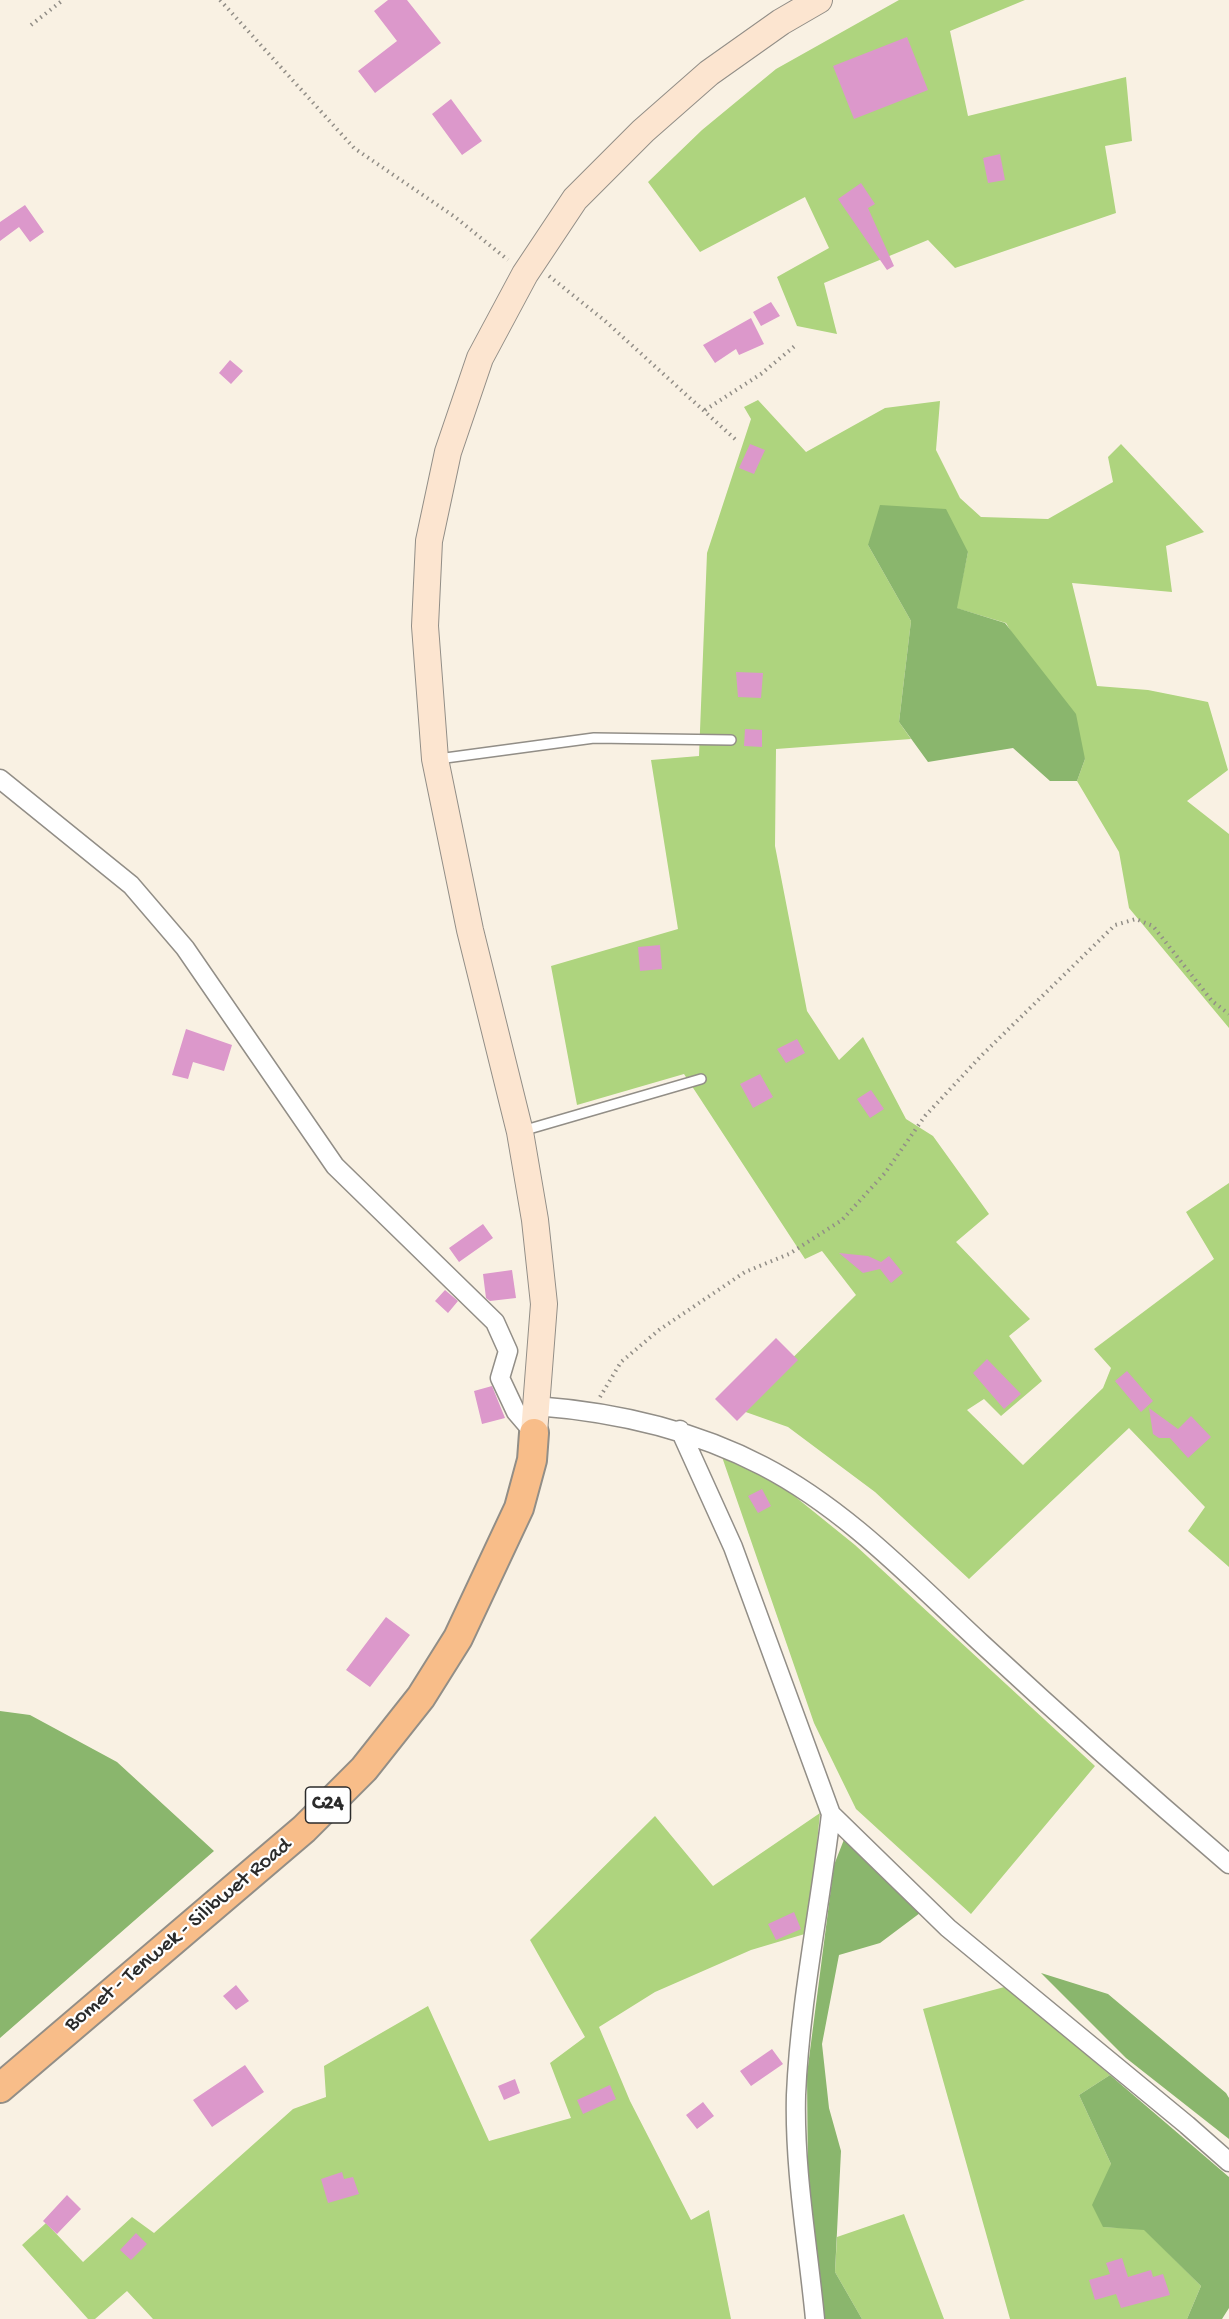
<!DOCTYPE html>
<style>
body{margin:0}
canvas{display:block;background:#f9f1e3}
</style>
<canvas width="1229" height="2319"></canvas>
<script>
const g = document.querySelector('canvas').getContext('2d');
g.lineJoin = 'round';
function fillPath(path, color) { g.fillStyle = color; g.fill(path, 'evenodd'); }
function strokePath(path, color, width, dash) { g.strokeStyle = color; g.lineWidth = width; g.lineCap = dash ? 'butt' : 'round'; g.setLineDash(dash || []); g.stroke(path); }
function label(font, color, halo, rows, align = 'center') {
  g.font = font + ' "Gochi Hand",sans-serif'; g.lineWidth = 4.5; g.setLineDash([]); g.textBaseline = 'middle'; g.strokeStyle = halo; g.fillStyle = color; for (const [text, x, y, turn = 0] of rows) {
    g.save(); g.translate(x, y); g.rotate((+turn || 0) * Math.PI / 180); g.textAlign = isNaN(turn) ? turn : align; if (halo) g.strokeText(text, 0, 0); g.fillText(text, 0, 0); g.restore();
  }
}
const green = new Path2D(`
 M899,0H1025L950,31L968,116L1126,77L1132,141L1105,146L1116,213L955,268L928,240L824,283L837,334L797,326L777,277L829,248L805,197L700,252L648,182L702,130L776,69Z
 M758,400L806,452L885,408L940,401L936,450L960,498L981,517L1048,519L1113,482L1108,457L1121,444L1204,532L1166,546L1172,592L1072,583L1097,686L1148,690L1208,702L1228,770L1187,801L1229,834V1028L1129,908L1119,852L1077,781L1085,759L1006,623L956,608L968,552L868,545L911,621L899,722L911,739L776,749L775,846L807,1011L839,1060L863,1037L906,1119L933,1136L989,1214L956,1242L1030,1319L1009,1336L1042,1381L1001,1416L984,1399L967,1410L1023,1465L1103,1388L1111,1368L1094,1349L1214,1259L1186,1212L1229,1183V1567L1188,1531L1205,1507L1129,1428L969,1579L875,1492L788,1427L740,1410L856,1295L822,1251L805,1259L684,1074L577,1105L551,966L678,929L651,760L699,756L707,553L751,419L744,407Z
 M721,1454L777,1482L855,1545L1095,1766L971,1914L856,1809L814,1723Z
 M820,1813L808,1933L751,1950L655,1992L599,2027L630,2101L691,2220L709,2210L731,2319H153L127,2291L95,2319H88L22,2245L46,2223L83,2262L132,2217L154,2233L293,2109L326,2097L324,2066L428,2006L489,2141L571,2118L550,2063L585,2037L530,1940L655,1816L713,1886Z
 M1008,1986L1110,2075L1079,2095L1111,2164L1103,2227L1144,2229L1201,2286L1187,2319H1010L923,2009Z
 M904,2214L944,2319H862L835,2272L837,2237Z`);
const forest = new Path2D(`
 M880,505L946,509L968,552L957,608L1005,623L1076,714L1085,759L1077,781H1050L1013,748L928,762L899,722L911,621L868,545Z
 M0,1711L30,1715L117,1762L214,1851L0,2038Z
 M845,1837L920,1913L880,1943L839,1955L822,2044L829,2108L841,2151L835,2272L862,2319H823L808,2188L807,2074L834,1865Z
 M1041,1973L1108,1994L1226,2093L1229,2098V2139L1126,2058Z
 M1110,2075L1229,2177V2308L1222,2319H1187L1201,2286L1144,2230L1103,2227L1092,2205L1111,2164L1079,2095Z`);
const building = new Path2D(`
 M388,0H407L441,43L375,93L358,71L397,41L374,11Z
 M907,37L928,90L854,119L833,66Z
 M451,99L482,141L462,155L432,114Z
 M1000,154L1005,180L988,183L983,158Z
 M861,183L875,204L868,208L894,266L887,270L838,199Z
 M25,205L44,232L30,242L19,227L0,241V222Z
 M771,302L780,316L761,326L753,312Z
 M751,318L764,344L739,355L736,349L715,363L703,345Z
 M230,360L243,371L231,384L219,373Z
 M750,444L765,450L754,474L739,468Z
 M736,672L763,673L761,698L738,697Z
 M745,729L762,730V747L744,746Z
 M660,945L662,969L640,971L638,947Z
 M186,1029L232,1045L224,1071L193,1062L188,1079L172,1075Z
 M797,1039L805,1053L786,1063L777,1049Z
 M760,1074L773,1097L753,1108L740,1084Z
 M871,1090L884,1109L870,1118L857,1099Z
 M483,1224L493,1238L459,1262L449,1248Z
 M839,1253L868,1256L881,1262L889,1256L903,1273L891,1283L880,1269L863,1273Z
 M512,1270L516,1298L490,1301L486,1298L483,1274Z
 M445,1290L458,1301L448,1313L435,1301Z
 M776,1338L798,1360L737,1421L715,1399Z
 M987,1359L1021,1394L1004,1409L973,1373Z
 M1127,1371L1153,1401L1141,1412L1115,1381Z
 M492,1386L505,1418L482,1424L474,1391Z
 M1149,1408L1178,1429L1191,1416L1211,1437L1188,1458L1170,1438H1159L1153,1434Z
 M762,1489L771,1506L758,1513L748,1496Z
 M386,1617L410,1635L370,1687L346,1670Z
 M794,1912L801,1929L776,1940L768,1924Z
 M236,1985L249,2001L236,2010L223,1996Z
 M772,2049L783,2064L751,2086L740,2071Z
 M245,2065L264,2092L212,2127L193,2100Z
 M515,2079L520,2093L504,2100L498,2086Z
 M610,2085L616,2099L583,2114L577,2100Z
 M703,2102L714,2116L697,2129L686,2115Z
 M342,2172L344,2179L353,2177L359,2194L328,2203L321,2179Z
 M67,2195L81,2209L57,2234L43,2221Z
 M136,2233L147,2244L131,2260L120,2250Z
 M1122,2258L1128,2277L1151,2270L1153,2277L1163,2274L1170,2295L1121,2308L1116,2294L1095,2300L1089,2280L1110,2274L1106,2263Z`);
const path = new Path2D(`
 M220,0L354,148L455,217L508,260
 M31,25L63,0
 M549,276L604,320L736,440
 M705,410L761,374L796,345
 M600,1397L621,1362L659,1330L745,1272L789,1254L842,1220L885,1173L925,1116L982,1055L1115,925L1136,919L1153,926L1212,1001L1229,1014`);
const service = new Path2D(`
 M438,759L594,738L731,740
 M522,1131L701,1079`);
const minor = new Path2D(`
 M0,779L131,885L185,948L335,1166L495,1322L508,1351L500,1378L516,1412L534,1433
 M536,1406C616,1412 692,1429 763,1466C846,1509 913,1580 981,1643C1063,1719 1145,1792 1229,1864
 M680,1430L733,1547L831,1814L948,1928L1187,2125L1229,2162
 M815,2319C808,2245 794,2170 796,2095C800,2001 820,1908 831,1814`);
const secondary = new Path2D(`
 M534,1433L544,1304L535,1220L520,1132L470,930L435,759L425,626L429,541L448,452L480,358L525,274L575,199L643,131L709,73L781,22L819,0`);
const primary = new Path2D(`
 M0,2088L304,1829L364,1769L421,1697L458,1638L519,1508L532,1460L534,1433`);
const shields = [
 [328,1805,45]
];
const shieldNames = [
 ["C24",328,1805]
];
const streetNames = [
 ["Bomet - Tenwek - Silibwet Road",179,1936,-40]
];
fillPath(green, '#aed47e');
fillPath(forest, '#8ab66d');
fillPath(building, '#dc98cb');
strokePath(service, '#928e87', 12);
strokePath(minor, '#928e87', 21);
strokePath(secondary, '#928e87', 28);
strokePath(primary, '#928e87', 32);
strokePath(path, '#928e87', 4, [1.5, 4.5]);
strokePath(service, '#fff', 9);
strokePath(minor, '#fff', 18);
strokePath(secondary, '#fce5d0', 26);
strokePath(primary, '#f8bd89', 28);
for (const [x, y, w] of shields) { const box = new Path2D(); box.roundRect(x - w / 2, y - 18, w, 36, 4.5); g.fillStyle = '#fff'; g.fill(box); strokePath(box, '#2b2b2b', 1.5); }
label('bold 21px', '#2b2b2b', null, shieldNames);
label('22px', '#2b2b2b', '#fff', streetNames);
</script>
